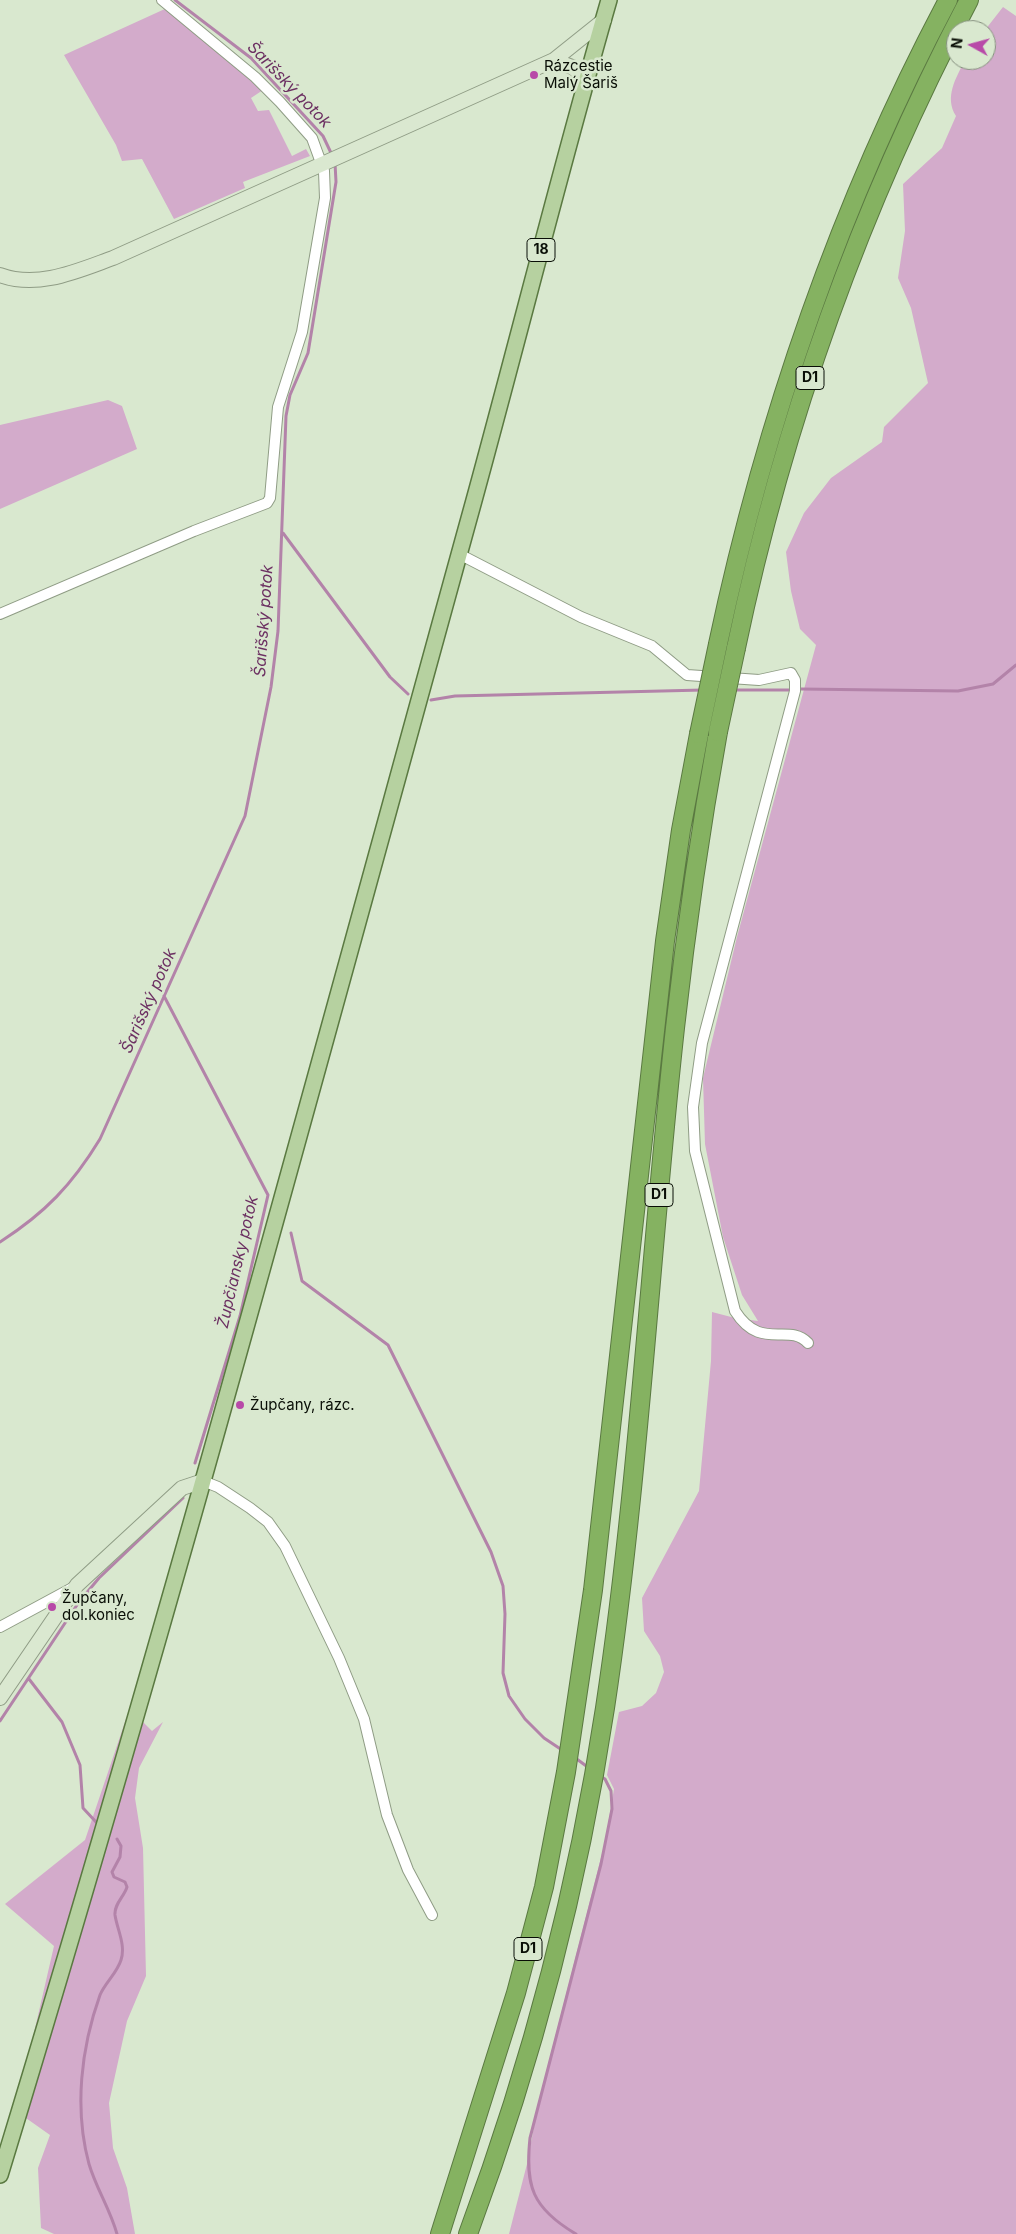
<!DOCTYPE html>
<meta charset="utf-8">
<style>
body{margin:0}
#map{position:relative;width:1016px;height:2234px;overflow:hidden;background:#d9e8cf;font-family:Inter,sans-serif}
canvas{display:block}
.north{position:absolute;left:946px;top:20px;width:50px;height:50px;box-sizing:border-box;background:#d9e8cf;border:1px solid #86917f;border-radius:50%;rotate:277deg;font-size:14px;font-weight:700;line-height:20px;text-align:center;color:#090e06}
.north::after{content:'';display:block;margin:auto;width:18px;height:22px;background:#b84aa8;clip-path:polygon(50% 0,100% 100%,50% 72%,0 100%)}
</style>
<div id="map">
<canvas width="1016" height="2234"></canvas>
<div class="north">N</div>
</div>
<script>
const g = document.querySelector('canvas').getContext('2d');
g.lineJoin = 'round';
function fillPath(path, color) { g.fillStyle = color; g.fill(path, 'evenodd'); }
function strokePath(path, color, width, dash) { g.strokeStyle = color; g.lineWidth = width; g.lineCap = dash ? 'butt' : 'round'; g.setLineDash(dash || []); g.stroke(path); }
function label(font, color, halo, rows, align = 'center') {
  g.font = font + ' Inter,sans-serif'; g.lineWidth = 5; g.setLineDash([]); g.textBaseline = 'middle'; g.strokeStyle = halo; g.fillStyle = color; for (const [text, x, y, turn = 0] of rows) {
    g.save(); g.translate(x, y); g.rotate((+turn || 0) * Math.PI / 180); g.textAlign = isNaN(turn) ? turn : align; if (halo) g.strokeText(text, 0, 0); g.fillText(text, 0, 0); g.restore();
  }
}
const green = new Path2D(`
 M1003,7L1016,16V2234H509L527,2164L539,2100L605,1842L614,1789L607,1775L619,1712L642,1706L656,1693L664,1672L660,1656L644,1631L642,1598L699,1491L711,1361L712,1312L735,1318L758,1321L742,1295L723,1237L705,1144L703,1078L737,937L816,645L800,629L791,591L786,552L804,513L831,478L882,442L884,427L928,383L911,308L898,278L905,231L903,184L942,148L956,116C944,97 956,78 965,60H986L985,30Z
 M167,8L263,90L251,98L258,111L269,110L292,156L306,149L310,156L243,182L245,188L174,219L142,159L122,161L116,145L64,55Z
 M108,400L122,406L137,449L0,509V425Z
 M126,1719H140L152,1731L163,1722L139,1768L135,1798L143,1848L146,1976L127,2021L109,2103L113,2148L127,2188L135,2234H54L41,2228L38,2168L50,2135L16,2111L54,1946L5,1904L85,1840Z`);
const stream = new Path2D(`
 M175,0L251,58L323,136L332,155
 M283,533L390,677L408,694
 M801,689L958,691L993,684L1016,665
 M732,690H789
 M431,700L455,696L703,690
 M164,996L268,1195L240,1316L195,1463
 M291,1233L302,1281L388,1345L491,1552L503,1586L505,1614L503,1673L509,1696L525,1719L544,1738L562,1750
 M0,1242C45,1213 72,1185 100,1139L245,816L271,687L278,631L286,416L290,395L308,353L336,182L335,163
 M29,1679L62,1722L80,1765L83,1808L96,1822
 M0,1721L79,1602L99,1578L183,1498
 M574,1757L589,1768
 M117,2234C110,2209 96,2188 89,2164C74,2109 81,2048 100,1995C105,1983 117,1973 121,1960C126,1945 117,1929 115,1915C114,1904 124,1897 127,1887L125,1882L114,1877L112,1872L120,1857L121,1846L117,1839
 M576,2234C532,2208 525,2186 530,2138L601,1864L612,1809L611,1791L605,1779L600,1776`);
const street = new Path2D(`
 M459,554L581,617L652,646L687,675L759,680L791,673L795,680V691L702,1043L693,1107L695,1151L735,1311C761,1352 788,1322 808,1343
 M0,614L194,531L267,503L270,498L278,407L302,332L325,198L324,171L312,138L280,102L255,77L162,0
 M203,1481L218,1487L250,1508L268,1522L285,1546L339,1658L364,1719L387,1815L408,1870L432,1915
 M0,1627L76,1586`);
const secondary = new Path2D(`
 M554,60L572,67L588,80
 M0,275C38,289 77,271 113,258L554,60L604,20
 M0,1698L77,1585L182,1488L203,1481`);
const primary = new Path2D(`
 M0,2175C169,1622 319,1062 473,504C519,336 561,167 609,0`);
const highway = new Path2D(`
 M718,644C765,422 841,201 948,0
 M736,648C783,423 862,203 969,0
 M440,2234L516,1993L544,1887L566,1772L593,1590L665,941L681,830L699,734
 M468,2234C531,2065 578,1887 605,1708C639,1482 650,1255 675,1028C686,929 700,831 718,732`);
const highwayBridge = new Path2D(`
 M718,732L736,648
 M699,734L718,644`);
const markers = [
 [534,75,5,"#b84aa8"],
 [240,1405,5,"#b84aa8"],
 [52,1607,5,"#b84aa8"]
];
const shields = [
 [541,250,28],
 [810,378,28],
 [659,1195,28],
 [528,1949,28]
];
const shieldNames = [
 ["18",541,250],
 ["D1",810,378],
 ["D1",659,1195],
 ["D1",528,1949]
];
const poiNames = [
 ["Rázcestie",544,66],
 ["Malý Šariš",544,83],
 ["Župčany, rázc.",250,1405],
 ["Župčany,",62,1598],
 ["dol.koniec",62,1615]
];
const waterNames = [
 ["Šarišský potok",289,85,46],
 ["Šarišský potok",264,621,-86],
 ["Šarišský potok",149,1001,-66],
 ["Župčiansky potok",238,1262,-77]
];
fillPath(green, '#d3abcb');
strokePath(stream, '#b383a9', 3);
strokePath(street, '#8f9c85', 12);
strokePath(secondary, '#8f9c85', 16);
strokePath(primary, '#5a7941', 18);
strokePath(highway, '#5a7941', 20);
strokePath(street, '#fff', 10);
strokePath(secondary, '#dae8d0', 14);
strokePath(primary, '#b6d1a0', 15);
strokePath(highway, '#85b261', 18);
strokePath(highwayBridge, '#5a7941', 20, []);
strokePath(highwayBridge, '#85b261', 18);
for (const [x, y, r, color] of markers) { const dot = new Path2D(); dot.arc(x, y, r, 0, 2 * Math.PI); g.fillStyle = color; g.fill(dot); strokePath(dot, '#d9e8cf', 2); }
for (const [x, y, w] of shields) { const box = new Path2D(); box.roundRect(x - w / 2, y - 11.5, w, 23, 4); g.fillStyle = '#d9e8cf'; g.fill(box); strokePath(box, '#090e06', 1); }
label('bold 14px', '#090e06', null, shieldNames);
label('15px', '#090e06', '#d9e8cf', poiNames, 'left');
label('italic 16px', '#6c3062', '#d9e8cf', waterNames);
</script>
